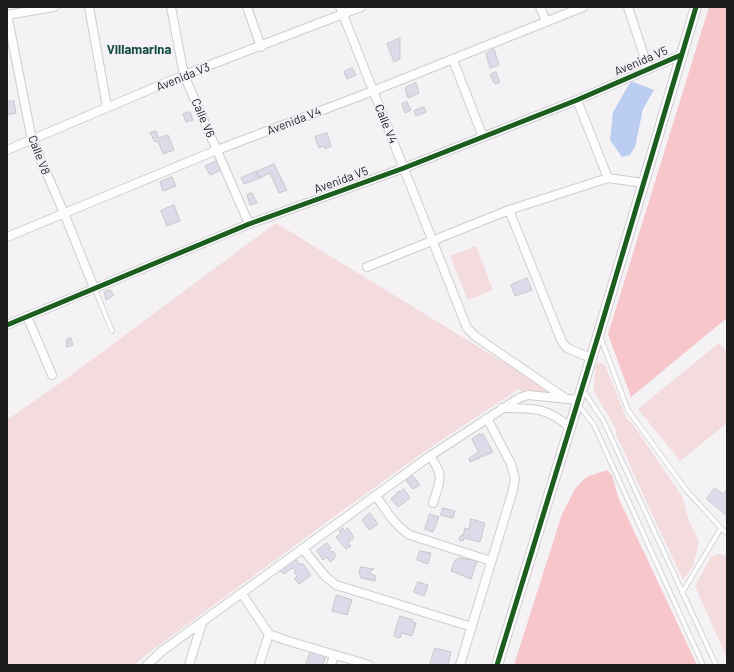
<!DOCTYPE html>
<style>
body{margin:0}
#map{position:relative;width:734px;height:672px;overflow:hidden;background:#f4f2f5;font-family:Barlow,sans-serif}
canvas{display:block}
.frame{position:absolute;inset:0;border:8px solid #1d1c1e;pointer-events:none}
</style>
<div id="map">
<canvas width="734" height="672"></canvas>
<div class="frame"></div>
</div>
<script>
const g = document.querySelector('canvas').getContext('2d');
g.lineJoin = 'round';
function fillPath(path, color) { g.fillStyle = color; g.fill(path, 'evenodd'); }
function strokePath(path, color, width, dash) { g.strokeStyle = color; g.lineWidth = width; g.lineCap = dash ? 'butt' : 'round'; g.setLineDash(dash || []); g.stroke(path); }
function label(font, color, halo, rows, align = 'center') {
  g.font = font + ' Barlow,sans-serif'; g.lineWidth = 3.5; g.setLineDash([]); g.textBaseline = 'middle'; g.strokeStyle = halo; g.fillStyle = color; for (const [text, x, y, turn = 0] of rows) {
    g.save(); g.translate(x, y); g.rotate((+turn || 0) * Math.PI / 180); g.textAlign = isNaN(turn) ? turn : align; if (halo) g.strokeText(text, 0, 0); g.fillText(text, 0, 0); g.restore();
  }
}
const green = new Path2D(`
 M276,223L531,379L551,394L539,392H522L519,389L428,449L350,505L143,657L135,665H7V420L63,381Z
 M476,246L493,290L468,300L450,256Z
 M719,343L727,352V423L680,461L638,409Z
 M597,363H602L605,365L627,419L632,423L682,496L689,521L699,542L693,566L683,580L651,512L616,434V429L594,392L595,368Z
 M718,554L727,556V658L695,586L711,557Z`);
const forest = new Path2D(`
 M709,7H727V318L631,397L608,334Z
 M607,470L612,475L618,497L697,665H514L562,514L575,489L583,480L589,476Z`);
const water = new Path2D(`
 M631,81L654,90L643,109L635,147L630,155L622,157L610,140L613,112Z`);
const building = new Path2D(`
 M400,38V59L394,62L387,44Z
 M494,49L499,65L490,68L486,54Z
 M352,68L356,75L347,79L344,72Z
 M496,72L500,82L495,84L490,75Z
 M416,83L419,93L408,98L405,88Z
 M14,101L16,113L7,115V102Z
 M407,102L411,110L405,113L402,104Z
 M424,107L426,112L416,116L414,111Z
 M190,112L193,120L186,122L183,114Z
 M156,131L158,138L168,135L174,150L163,154L158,141L155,142L150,133Z
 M327,133L331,146L325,149L324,146L319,148L315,137Z
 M217,161L221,170L210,175L205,166Z
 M274,164L287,190L279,193L270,173L260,178L256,172Z
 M256,172L260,178L244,184L241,178Z
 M172,177L176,186L163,191L160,182Z
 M252,193L257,203L250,205L247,195Z
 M174,205L180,221L167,226L161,211Z
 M527,278L532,290L515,296L511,285Z
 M110,290L114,295L106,300L104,292Z
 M71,338L73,345L66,347L67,339Z
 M480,434V435L483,434L493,452L481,457L472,439Z
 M477,453L480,458L470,462L469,459Z
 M413,476L420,485L413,489L406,481Z
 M715,488L723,494L727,490V516L707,499Z
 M404,489L410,498L398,507L391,499L399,491L400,492Z
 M443,508L455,511L453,518L441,515Z
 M370,513L378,524L369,530L362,520Z
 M430,514L439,517L433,532L425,529Z
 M471,519L485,523L480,542L464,538L463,541L459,540L461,535L463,536L465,528L469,529Z
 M343,528L344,531L348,528L354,538L348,542L351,546L346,549L336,537L341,533L339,531Z
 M327,543L331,548L329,550L331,552L333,551L336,555L334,557L335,558L330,562L327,557L323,560L317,551Z
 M420,551L431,553L428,564L417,560Z
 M295,558L299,564H303L311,575L299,584L295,579L297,576L295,573V570L292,568L284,574L280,571Z
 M459,558L477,561L471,579L451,571L454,562Z
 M361,567L374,569L369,573L376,576L375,581L361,578L359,572Z
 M418,582L428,585L424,596L414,592Z
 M337,595L352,600L347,615L332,611Z
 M400,616L413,620L412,622L416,623L412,636L402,633L400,638L394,636Z
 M435,648L451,652L448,665H430Z
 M311,651L326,656L323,665H306Z`);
const service = new Path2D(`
 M95,289L112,331
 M600,336L628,410L687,491L721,528
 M583,390L603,420L716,665
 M579,406L594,425L703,665
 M682,593L721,528L727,533`);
const minor = new Path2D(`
 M89,7L107,107
 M171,7L184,75L249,224
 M247,7L261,47
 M340,7L467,328L475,336L565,398
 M540,7L546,21
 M628,7L648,68
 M7,14L32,140L64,213L94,288
 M7,15L54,7
 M453,60L483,137
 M577,100L608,178
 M7,150L184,75L361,7
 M509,210L562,342L567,348L591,358
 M7,237L217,150L373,91L583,7
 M367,267L509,210L608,178L643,183
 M27,316L52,375
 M7,325L249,224L404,168L577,100L681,55
 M502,408C531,408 548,407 570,428
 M430,456C445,477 440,480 433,503
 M376,496C386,510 395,526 410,535L491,561
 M303,549L325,576L336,585L472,627
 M242,594L269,634L285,640L369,665
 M147,665L162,651L430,456L519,398L528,395L578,400
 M189,665L202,623
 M259,665L269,634
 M331,665L334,655
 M460,665L513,490L515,479L511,464L487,418`);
const tertiary = new Path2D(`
 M497,665L599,333L696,7`);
const cycleway = new Path2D(`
 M7,325L249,224L404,168L577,100L681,55
 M497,665L599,333L696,7`);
const streetNames = [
 ["Avenida V5",641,61,-23],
 ["Avenida V3",183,77,-22],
 ["Calle V6",203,118,67],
 ["Avenida V4",294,121,-21],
 ["Calle V4",386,124,68],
 ["Calle V8",39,155,69],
 ["Avenida V5",341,180,-20]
];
const neighbourhoodNames = [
 ["Villamarina",139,50]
];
fillPath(green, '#f4dbde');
fillPath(forest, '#f7c6cb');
fillPath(water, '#bbcef2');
fillPath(building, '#dddbea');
strokePath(building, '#c7c7c8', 1);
strokePath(service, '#cecdce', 5.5);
strokePath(minor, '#cecdce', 10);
strokePath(tertiary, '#cecdce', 12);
strokePath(service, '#fdfdfe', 4);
strokePath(minor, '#fdfdfe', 8);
strokePath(tertiary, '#fdfdfe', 10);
strokePath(cycleway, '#1b5e20', 5);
label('12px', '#1d1c1e', '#f4f1f6', streetNames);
label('bold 13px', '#164d42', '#f4f1f6', neighbourhoodNames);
</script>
